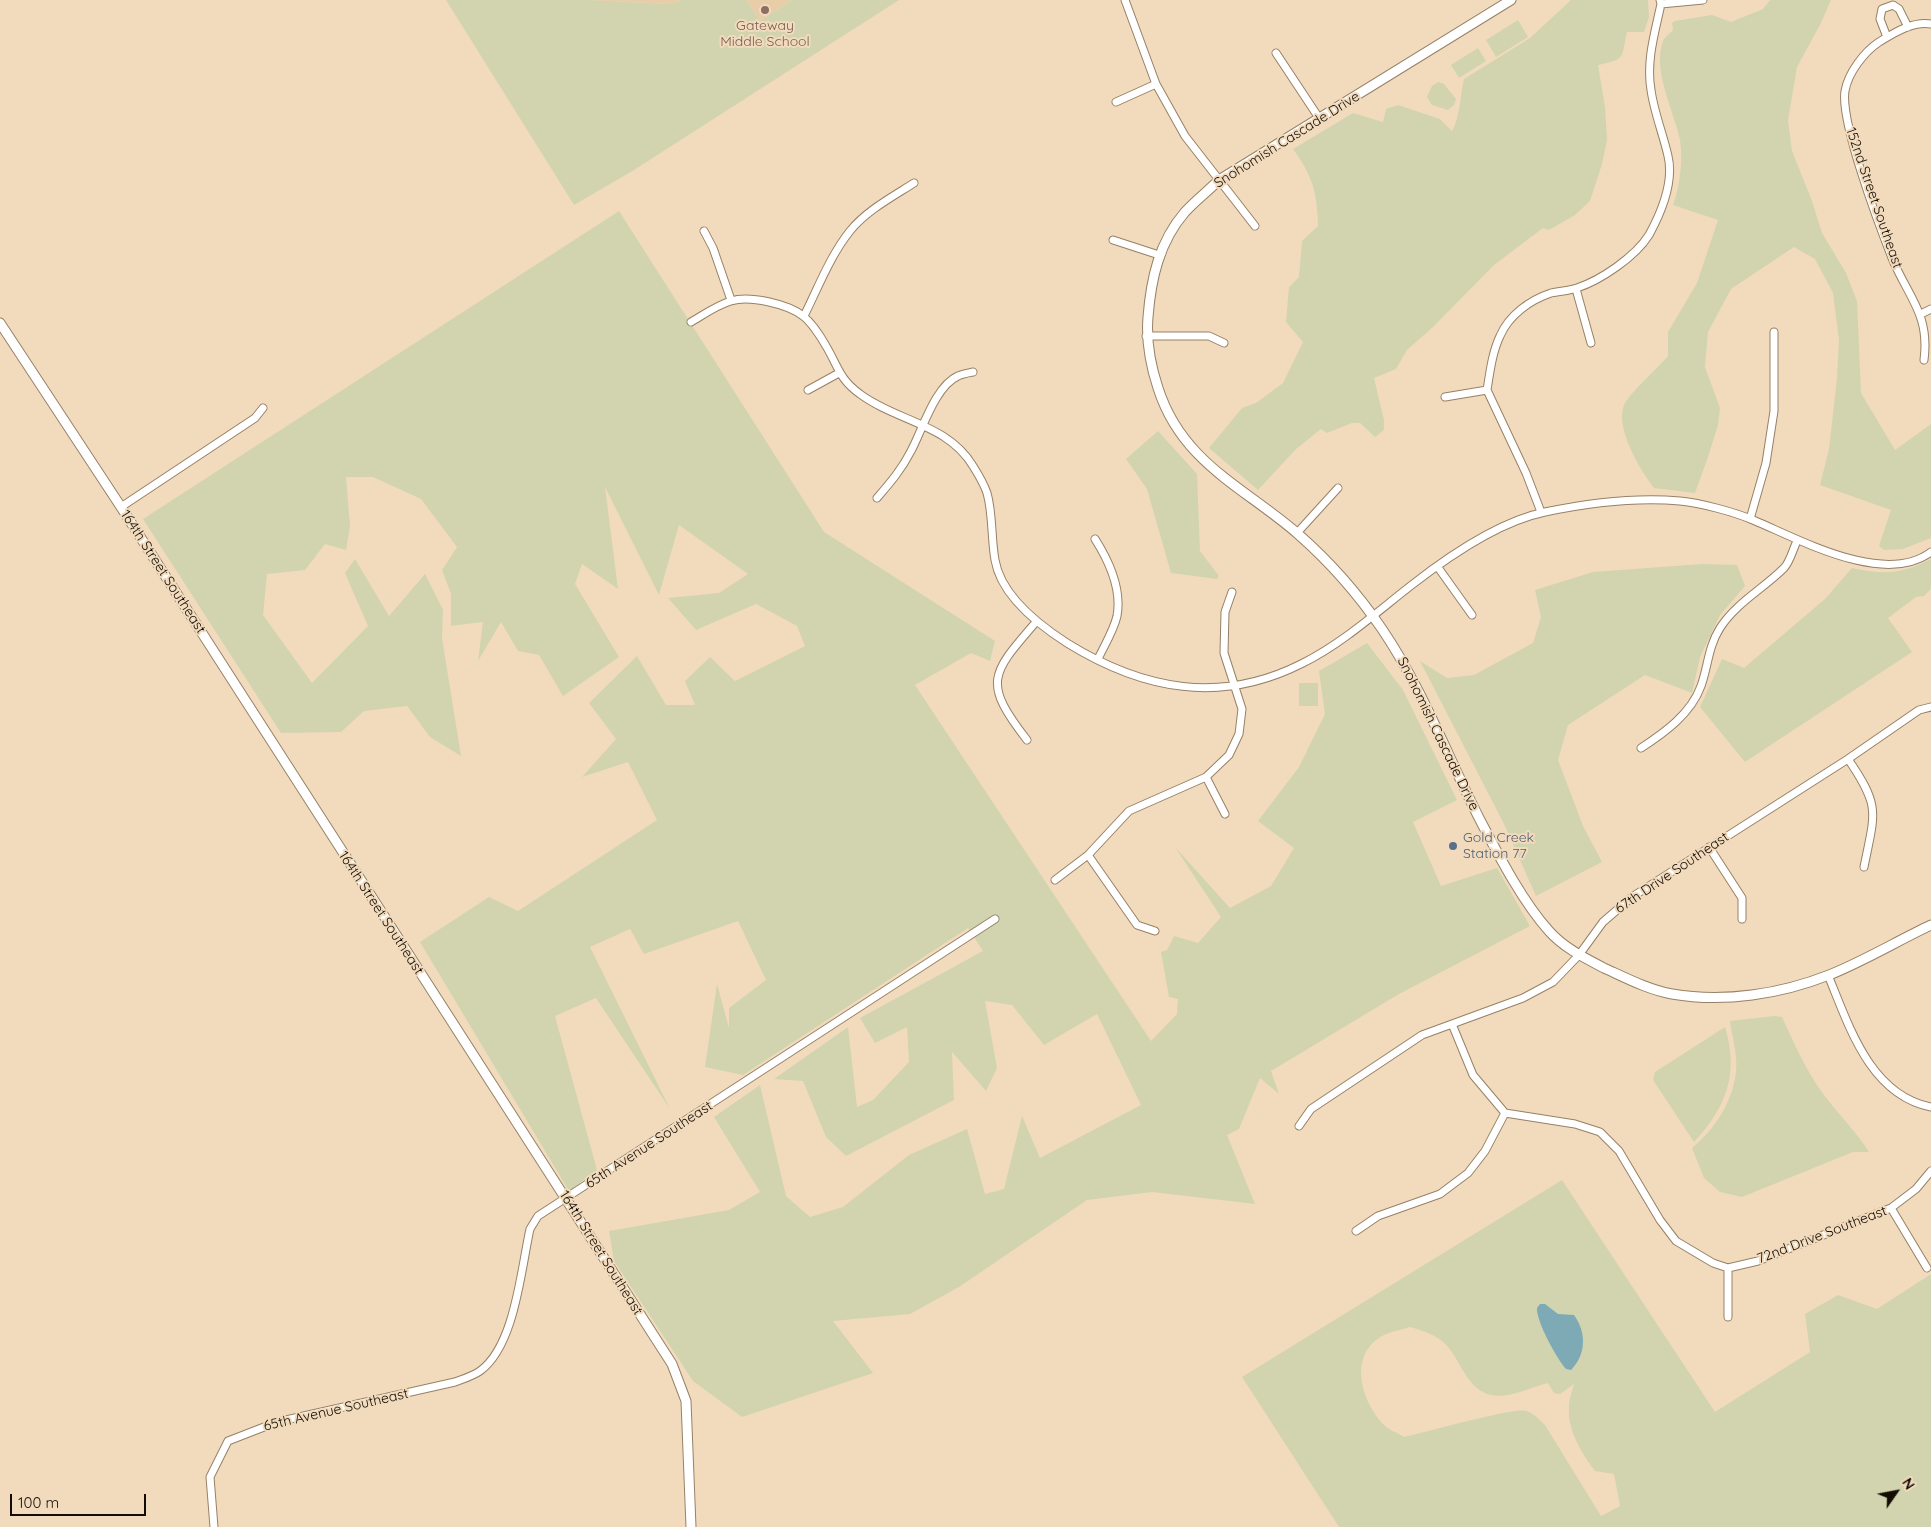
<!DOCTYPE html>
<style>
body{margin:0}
#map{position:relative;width:1931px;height:1527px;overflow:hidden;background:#f2dbbd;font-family:Quicksand,sans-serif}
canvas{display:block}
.north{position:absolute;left:1871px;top:1467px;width:50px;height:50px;-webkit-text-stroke:4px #f2dbbd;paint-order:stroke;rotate:57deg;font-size:14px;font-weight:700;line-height:20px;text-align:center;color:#130c03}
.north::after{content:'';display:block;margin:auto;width:18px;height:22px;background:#130c03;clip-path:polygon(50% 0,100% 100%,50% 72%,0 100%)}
.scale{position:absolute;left:10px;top:1494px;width:136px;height:22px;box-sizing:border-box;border:2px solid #130c03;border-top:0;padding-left:6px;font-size:15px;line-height:18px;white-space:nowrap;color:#130c03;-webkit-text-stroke:4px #f2dbbd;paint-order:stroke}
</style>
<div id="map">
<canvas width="1931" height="1527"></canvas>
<div class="north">N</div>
<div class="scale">100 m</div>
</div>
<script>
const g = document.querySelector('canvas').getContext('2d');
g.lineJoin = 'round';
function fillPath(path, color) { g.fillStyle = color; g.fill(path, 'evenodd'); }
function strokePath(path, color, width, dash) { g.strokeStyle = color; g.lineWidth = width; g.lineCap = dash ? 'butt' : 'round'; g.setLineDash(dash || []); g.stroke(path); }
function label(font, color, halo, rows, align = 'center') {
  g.font = font + ' Quicksand,sans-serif'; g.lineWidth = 4; g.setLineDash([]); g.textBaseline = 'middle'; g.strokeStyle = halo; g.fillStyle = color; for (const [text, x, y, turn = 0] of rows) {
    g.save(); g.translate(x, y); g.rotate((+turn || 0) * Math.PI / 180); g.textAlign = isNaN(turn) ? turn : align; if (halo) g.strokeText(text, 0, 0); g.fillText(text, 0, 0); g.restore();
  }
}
const built = new Path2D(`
 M588,0H681L671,4Z
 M747,0H791L760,21Z`);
const green = new Path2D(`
 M446,0H588L671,4L681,0H747L760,21L791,0H899L634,170L574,205Z
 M1571,0H1648L1649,17L1644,32H1627C1621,59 1626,59 1598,65L1605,107L1607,140L1602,164L1590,201L1575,215L1549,230L1543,228L1494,265L1433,327L1407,350L1396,369L1374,378L1384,420V430L1375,437L1360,423H1352L1327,433L1321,429L1296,449L1258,490L1209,448L1242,408L1256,403L1283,383L1303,342L1286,322L1289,287L1299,277L1302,241L1318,226C1317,192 1313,177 1293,149L1353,113L1383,122L1386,109L1398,105L1440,119L1452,131C1460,118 1460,96 1464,79L1530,38Z
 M1770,0H1831L1820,25L1797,67L1788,120L1792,151L1812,201L1822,233L1846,273L1857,301L1861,393L1895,450L1931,424V538L1903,549L1884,550L1879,546L1891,510L1820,485L1829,449L1837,378L1839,340L1833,293L1815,259L1794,247L1731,289L1708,332L1705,367L1720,408L1718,425L1708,457L1695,493L1654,488C1640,470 1613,425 1625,403C1633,390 1657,369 1668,356V332L1697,283L1718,220L1673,205C1680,186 1683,160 1680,140C1674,111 1652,70 1663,41C1665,37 1670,33 1673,30L1672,23L1675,21L1712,15L1731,22L1763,9Z
 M1518,20L1528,37L1496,57L1486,40Z
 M1478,48L1486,61L1459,78L1451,65Z
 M1438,82L1444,84L1456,99L1454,105L1448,110L1432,105L1427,97L1432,86Z
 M619,211L824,532L995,641L990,661L971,653L915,685L1151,1041L1177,1014L1178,999L1169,997L1161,952L1167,950L1174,936L1198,943L1221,917L1175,847L1230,908L1271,886L1294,848L1258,821L1299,767L1325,714L1319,671L1367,643L1403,690L1457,800L1413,822L1441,886L1497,868L1530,926L1399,994L1271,1071L1279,1094L1260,1078L1239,1129L1227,1135L1255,1204L1152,1192L1087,1200L959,1287L910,1314L833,1321L873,1373L742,1417L693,1381L614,1261L609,1231L729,1210L760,1192L714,1117L760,1085L786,1196L810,1217L843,1207L909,1155L967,1129L985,1194L1004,1189L1022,1116L1040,1158L1141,1105L1097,1014L1044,1045L1012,1005L985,1001L997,1068L986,1091L952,1052L954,1100L846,1156L826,1137L803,1081L774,1079L848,1027L857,1107L873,1100L909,1062L907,1027L875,1043L860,1018L983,951L968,928L743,1075L705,1067L717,984L729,1028V1008L766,980L738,921L644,954L630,929L590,947L670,1109L596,998L555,1016L597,1170L569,1191L420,942L489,897L518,911L657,820L628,762L582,777L616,739L589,703L637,656L666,705H695L685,681L710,657L735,681L805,646L797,626L756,604L696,630L668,598L719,593L748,574L679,525L659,595L605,487L618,589L582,564L575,584L619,657L563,696L539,655L518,651L501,622L478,661L483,622L451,626V594L442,570L457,547L421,499L373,477H346L350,526L346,550L325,544L305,570L267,574L263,615L312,683L368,626L345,573L355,559L389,616L425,574L443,610L442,638L461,756L430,737L407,706L364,711L341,732L281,733L143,519Z
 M1158,431L1197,474L1200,551L1219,576L1217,579L1171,573L1147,489L1126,459Z
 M1931,559V589L1924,596L1916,597L1888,618L1912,652L1745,762L1700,707L1722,659L1744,668L1825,599L1852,568C1885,575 1901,574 1931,559Z
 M1702,564L1737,565L1745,586L1720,615L1700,657L1692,693L1645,675L1568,725L1558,760L1583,826L1602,862L1536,896L1504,824L1420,661L1447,678L1474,675L1533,643L1541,617L1535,590L1593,572Z
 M1299,683H1318V706H1299Z
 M1774,1016L1782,1017C1794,1043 1806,1071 1824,1095C1838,1114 1856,1131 1869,1152H1853L1742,1197L1720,1192L1704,1178L1692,1148C1715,1129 1732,1103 1736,1072C1738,1056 1732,1037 1730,1021Z
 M1725,1027C1739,1073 1727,1107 1694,1142L1653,1080L1655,1072Z
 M1562,1180L1715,1412L1810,1352L1805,1314L1838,1295L1877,1309L1931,1274V1527H1339L1242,1377ZM1410,1327C1424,1331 1438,1335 1448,1347C1461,1362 1468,1390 1491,1395C1509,1399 1531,1387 1548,1383L1554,1393L1560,1394L1574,1384C1572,1391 1569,1399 1569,1407C1567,1430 1582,1454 1595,1471L1614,1474L1620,1506L1601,1516L1545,1425C1540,1420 1534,1414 1527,1411C1514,1407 1424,1433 1404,1437C1398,1433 1389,1430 1384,1425C1361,1401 1347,1354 1384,1335C1392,1331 1402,1330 1410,1327Z`);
const water = new Path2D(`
 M1540,1304H1545L1558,1314L1574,1315C1587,1333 1586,1355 1571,1370L1566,1369C1557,1359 1536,1321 1537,1308Z`);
const minor = new Path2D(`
 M1125,0L1156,84L1185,136L1255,226
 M1661,4L1703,0
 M1887,37L1880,19L1882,9L1893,5L1899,9L1908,27
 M1276,53L1319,118
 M1116,102L1156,84
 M704,231L713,248L731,300
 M1113,240L1159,255
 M1576,289L1591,343
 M1921,314L1931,309
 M804,316C818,288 830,256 850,231C866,211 892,197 914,183
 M691,322C703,315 717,305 731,301C749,295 788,304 803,316C811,322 821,337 826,346C838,366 839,379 860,394C896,421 948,424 973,466C978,474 984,484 987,493C993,514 991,538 995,560C1001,596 1039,625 1067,643C1143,690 1221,705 1303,663C1343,643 1378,611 1413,584C1449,556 1501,521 1545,512C1588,503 1636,497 1680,501C1701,503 1734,512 1753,520C1799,539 1884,587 1931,552
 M1146,336H1209L1224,343
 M1924,360C1930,314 1908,297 1892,258C1879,225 1840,122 1845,91C1848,73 1864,52 1879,42C1894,33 1912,21 1931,24
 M808,390L839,373
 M1487,390C1490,372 1492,353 1500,336C1509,315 1530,300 1551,293C1559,291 1569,291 1577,288C1601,280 1635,257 1649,235C1661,213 1674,181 1668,156C1663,134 1654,112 1651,90C1646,61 1655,32 1661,4L1660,0
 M1487,390L1526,473L1541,512
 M1445,397L1487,390
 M877,498C890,483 902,469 911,451C922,431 935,386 958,376C962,374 968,373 973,372
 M121,507L255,418L263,408
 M1750,519L1766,463L1774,411V332
 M1297,533L1338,488
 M1095,539C1109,561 1122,589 1117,616C1114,630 1104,646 1098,659
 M1437,566L1472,615
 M1027,740C982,682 991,674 1036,622
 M1641,748C1664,733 1691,714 1701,686C1708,667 1708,647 1720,628C1736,603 1763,589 1784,568C1790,562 1793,549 1797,541
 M1848,759C1881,807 1875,812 1864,867
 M1206,777L1225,814
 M1709,847L1742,898V919
 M1088,855L1137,925L1155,931
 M1055,880L1088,855L1129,811L1206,777L1229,755L1239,734L1242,709L1224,653L1225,612L1232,592
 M1828,975C1849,1026 1870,1095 1931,1107
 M1452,1024L1473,1075L1505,1113L1575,1124L1600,1132L1619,1151L1660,1220L1676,1241L1713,1263L1728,1268L1758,1261L1891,1208L1916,1189L1931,1171
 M1299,1126L1311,1109L1422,1035L1523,998L1553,982L1579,955L1603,922L1632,897L1848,759L1919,710L1931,707
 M1891,1208L1927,1268
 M1356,1231L1378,1216L1440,1194L1468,1173L1485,1151L1505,1113
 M1728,1317V1268
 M214,1527L210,1477L228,1441L277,1422L455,1382C463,1379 473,1376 480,1371C515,1346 521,1269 530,1229L538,1216L995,919`);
const tertiary = new Path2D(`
 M1511,0L1219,180C1208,191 1195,201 1185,212C1159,242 1151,279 1148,317C1146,342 1150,364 1158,388C1182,463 1244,487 1298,534C1330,562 1358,594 1382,629C1422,688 1447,755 1479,818C1498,854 1522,901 1549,931C1564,948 1585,958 1604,968C1626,978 1649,990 1672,994C1724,1003 1781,994 1829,975C1864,961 1897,941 1931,925
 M0,323L121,507L672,1364L686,1401L691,1527`);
const markers = [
 [765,10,5,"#8d6e63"],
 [1453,846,5,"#5c6f8a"]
];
const educationNames = [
 ["Gateway",765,26],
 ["Middle School",765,42]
];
const streetNames = [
 ["Snohomish Cascade Drive",1287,140,-32],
 ["152nd Street Southeast",1874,198,71],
 ["164th Street Southeast",163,572,57],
 ["Snohomish Cascade Drive",1438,734,64],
 ["67th Drive Southeast",1672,873,-34],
 ["164th Street Southeast",381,913,57],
 ["65th Avenue Southeast",649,1145,-33],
 ["72nd Drive Southeast",1822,1235,-21],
 ["164th Street Southeast",601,1253,58],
 ["65th Avenue Southeast",336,1410,-13]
];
const serviceNames = [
 ["Gold Creek",1463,838],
 ["Station 77",1463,854]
];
fillPath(built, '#e9cda9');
fillPath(green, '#d1d4af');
fillPath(water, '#7daab4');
strokePath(minor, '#968166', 9);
strokePath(tertiary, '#968166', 11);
strokePath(minor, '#fff', 7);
strokePath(tertiary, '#fff', 9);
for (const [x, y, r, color] of markers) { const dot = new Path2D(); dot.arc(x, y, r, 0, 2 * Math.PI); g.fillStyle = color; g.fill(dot); strokePath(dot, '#f2dbbd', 2); }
label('14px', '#785e54', '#f2dbbd', educationNames);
label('14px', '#130c03', '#f2dbbd', streetNames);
label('14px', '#4e5e75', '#f2dbbd', serviceNames, 'left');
</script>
